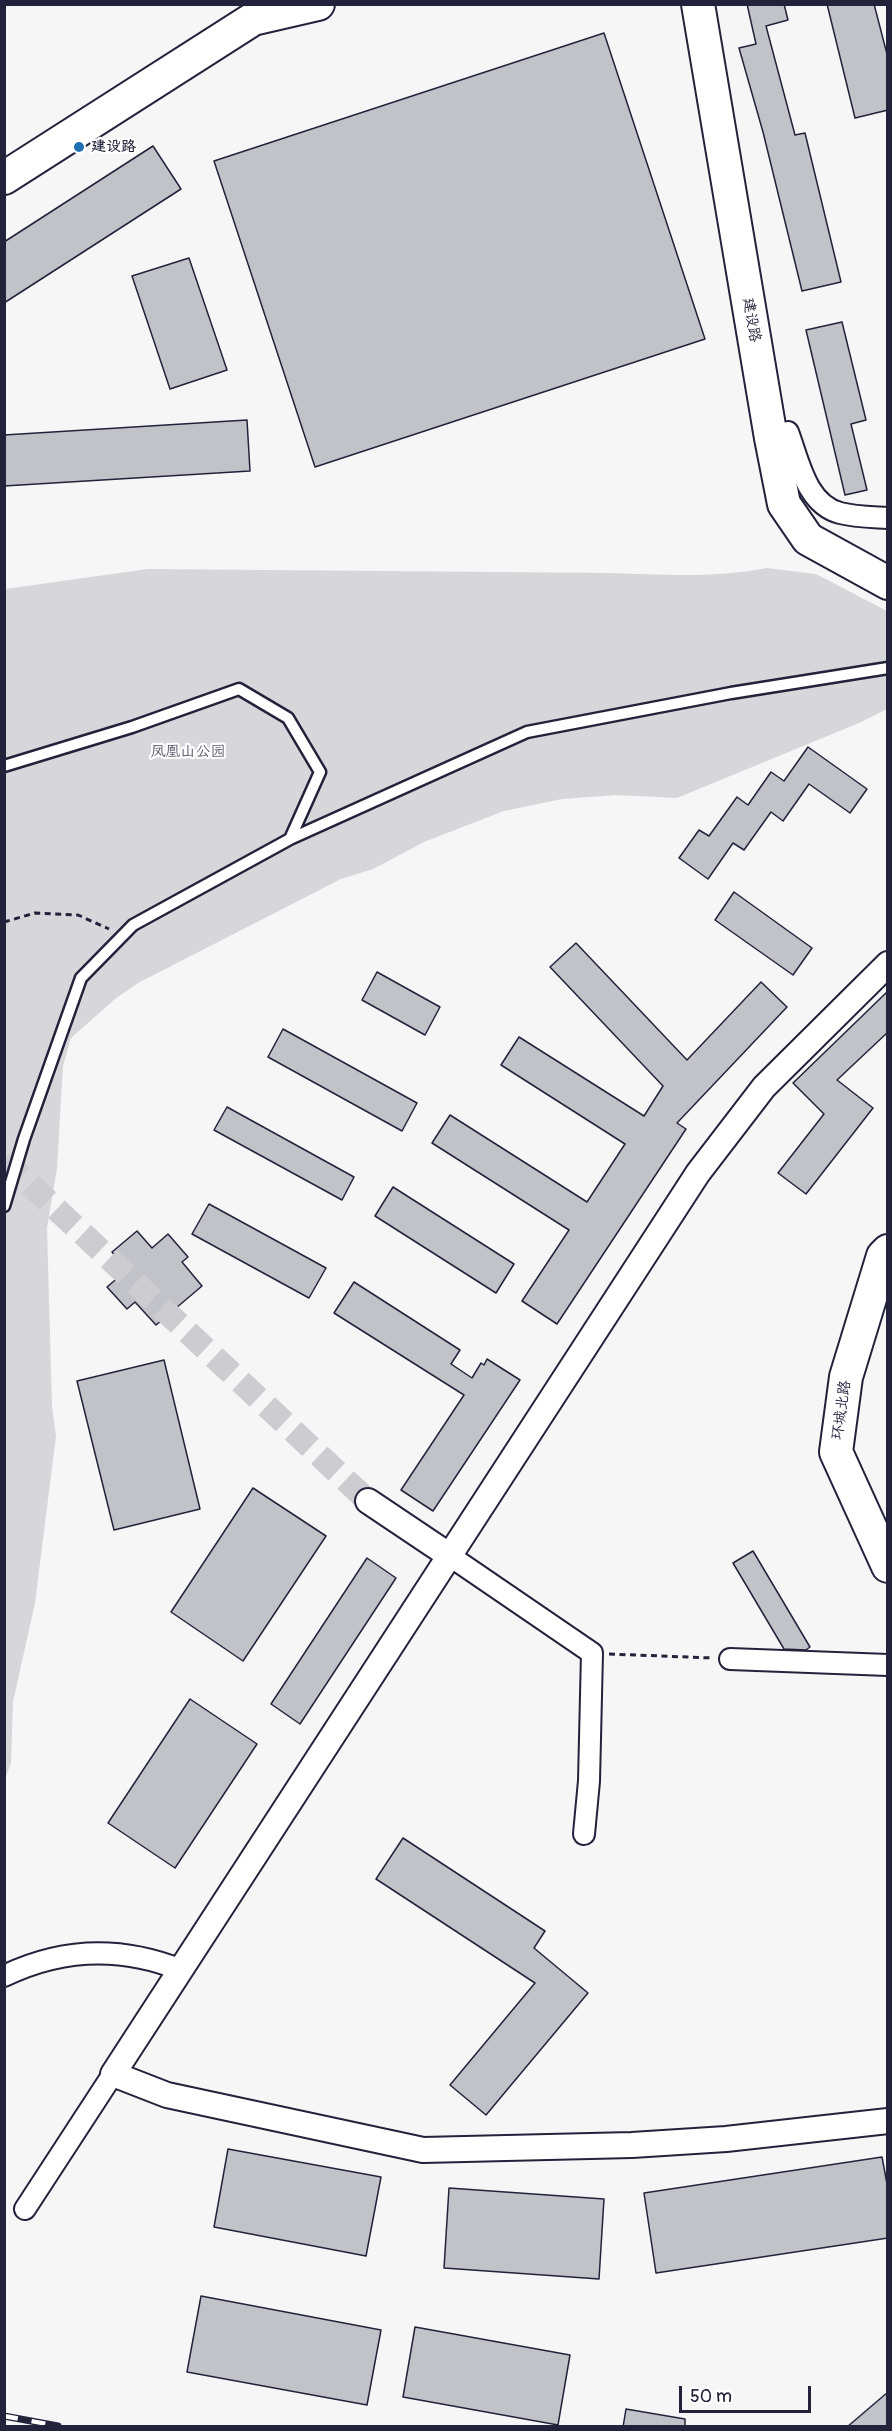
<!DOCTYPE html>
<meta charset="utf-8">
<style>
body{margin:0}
#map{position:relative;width:892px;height:2431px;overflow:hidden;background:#f6f6f7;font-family:Pangolin,sans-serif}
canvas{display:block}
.frame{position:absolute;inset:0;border:6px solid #22223b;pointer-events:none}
.scale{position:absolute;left:679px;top:2386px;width:132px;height:27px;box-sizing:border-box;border:3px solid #22223b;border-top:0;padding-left:8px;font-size:18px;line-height:21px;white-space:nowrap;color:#22223b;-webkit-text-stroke:4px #fff;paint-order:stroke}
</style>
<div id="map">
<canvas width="892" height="2431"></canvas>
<div class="frame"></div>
<div class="scale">50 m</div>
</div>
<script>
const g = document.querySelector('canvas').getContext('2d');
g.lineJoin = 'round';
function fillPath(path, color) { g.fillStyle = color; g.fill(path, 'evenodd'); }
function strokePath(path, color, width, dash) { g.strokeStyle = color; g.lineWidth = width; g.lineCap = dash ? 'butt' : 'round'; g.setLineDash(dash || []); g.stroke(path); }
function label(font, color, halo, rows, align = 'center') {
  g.font = font + ' Pangolin,"LXGW WenKai TC",sans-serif'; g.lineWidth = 4.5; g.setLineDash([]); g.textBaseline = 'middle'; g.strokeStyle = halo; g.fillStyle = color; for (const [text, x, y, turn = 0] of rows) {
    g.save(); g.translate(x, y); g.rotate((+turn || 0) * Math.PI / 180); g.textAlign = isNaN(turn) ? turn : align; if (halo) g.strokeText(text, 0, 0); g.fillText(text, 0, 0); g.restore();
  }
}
const green = new Path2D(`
 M767,568L816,574L887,611V709L859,723L677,798L616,795L562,799L504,811L424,842L373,869L341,879L138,983L115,999L71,1038L63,1066L57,1168L47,1228L52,1407L56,1436L35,1603L13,1702L11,1763L5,1779V589L148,569L612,573C664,575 716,578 767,568Z`);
const building = new Path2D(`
 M747,4H784L788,20L766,26L795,135L805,133L841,282L802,291L763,132L739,48L756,44Z
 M827,4H874L888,58V110L855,118Z
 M604,33L705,339L315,467L214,161Z
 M153,146L181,189L4,303V242Z
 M189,258L227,370L170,389L132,276Z
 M842,322L866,420L851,424L867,490L845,495L806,330Z
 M247,420L250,471L4,486V435Z
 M808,747L867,789L850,813L809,784L783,821L771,812L744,850L733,843L708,879L679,858L699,830L709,836L737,797L748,805L771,772L784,781Z
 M734,892L812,948L793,975L715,920Z
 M576,943L687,1060L761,982L787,1007L677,1123L686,1129L557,1324L522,1301L569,1230L432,1143L450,1115L587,1202L625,1144L501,1065L519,1037L644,1116L663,1086L550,967Z
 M377,972L440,1007L425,1035L362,1000Z
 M888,991V1032L837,1080L873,1108L806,1194L778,1173L824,1114L793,1083Z
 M283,1029L417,1103L402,1131L268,1057Z
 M227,1107L354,1177L342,1200L214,1130Z
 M393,1187L514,1264L496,1293L375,1216Z
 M209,1204L326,1268L309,1298L192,1234Z
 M137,1231L152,1248L168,1234L188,1257L182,1262L202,1286L156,1325L135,1302L127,1309L107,1287L127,1270L112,1252Z
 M354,1282L460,1350L451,1364L472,1378L481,1363L484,1365L487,1359L520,1380L433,1511L401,1490L464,1395L334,1313Z
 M164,1360L200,1509L114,1530L77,1381Z
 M253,1488L326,1536L243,1661L171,1612Z
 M753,1551L810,1647L806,1650L784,1649L733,1563Z
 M367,1558L396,1578L300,1724L271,1704Z
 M190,1699L257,1744L175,1868L108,1823Z
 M403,1838L545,1931L534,1948L588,1993L486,2115L450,2085L535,1983L376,1879Z
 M228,2149L381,2177L366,2256L214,2227Z
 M882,2157L888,2189V2238L656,2273L644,2193Z
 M449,2188L604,2199L599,2279L444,2268Z
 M201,2296L381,2330L367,2405L187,2372Z
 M415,2327L570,2355L558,2425L403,2397Z
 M888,2392V2427H847Z
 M626,2409L685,2419V2427H623Z`);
const tertiaryTunnel = new Path2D(`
 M4,1160L368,1501`);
const path = new Path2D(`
 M4,922L35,913L78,915L109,929
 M609,1654L713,1658`);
const service = new Path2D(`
 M4,766L132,727L239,689L288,718L320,772L290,839L527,732L731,693L888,668
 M4,1206L24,1139L81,978L133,925L290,839`);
const minor = new Path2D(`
 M771,438L788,432C799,461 806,504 840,513C855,517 872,517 888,518
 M450,1556L592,1653L589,1781L584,1834
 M730,1659L888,1665
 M4,1976C62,1948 121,1946 181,1970
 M25,2209L113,2074`);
const tertiary = new Path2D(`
 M888,964L764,1087L698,1173L113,2074L167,2095L423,2150L632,2145L726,2139L888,2121
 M368,1501L450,1556`);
const primary = new Path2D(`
 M698,4L771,438L784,504L808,539L888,583
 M4,178L253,19L318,4
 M888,1251L883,1256L846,1377L836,1452L888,1566`);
const rail = new Path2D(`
 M4,2416L58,2426`);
const markers = [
 [79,147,6,"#1f6fb2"]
];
const poiNames = [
 ["建设路",91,147]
];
const streetNames = [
 ["建设路",751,320,80],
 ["环城北路",842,1410,-82]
];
const parkNames = [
 ["凤凰山公园",188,752]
];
fillPath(green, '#d7d7db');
fillPath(building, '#c2c2c9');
strokePath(building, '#22223b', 1.5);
strokePath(tertiaryTunnel, '#ccccd1', 24, [24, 12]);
strokePath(service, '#22223b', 15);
strokePath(minor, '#22223b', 24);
strokePath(tertiary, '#22223b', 28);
strokePath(primary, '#22223b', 36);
strokePath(path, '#22223b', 3, [6, 4.5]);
strokePath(service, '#fff', 10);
strokePath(minor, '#fff', 20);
strokePath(tertiary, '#fff', 24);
strokePath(primary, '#fff', 32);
strokePath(rail, '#22223b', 7);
strokePath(rail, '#fff', 4.5, [14]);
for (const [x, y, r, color] of markers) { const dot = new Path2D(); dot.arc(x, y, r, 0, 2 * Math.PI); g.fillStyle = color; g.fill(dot); strokePath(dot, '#fff', 2); }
label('bold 15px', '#22223b', '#fff', poiNames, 'left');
label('15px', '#22223b', '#fff', streetNames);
label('15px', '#58586b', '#fff', parkNames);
</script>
